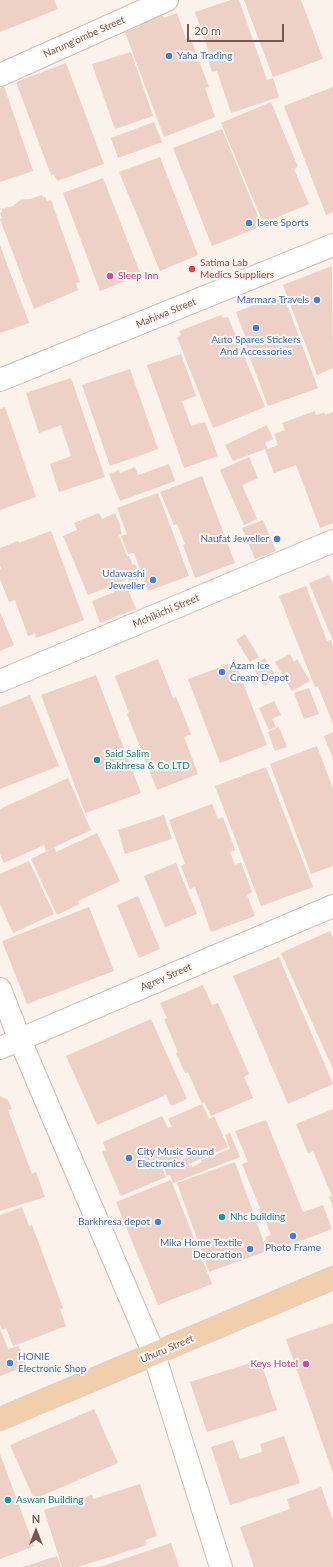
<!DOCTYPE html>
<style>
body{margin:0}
#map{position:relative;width:333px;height:1567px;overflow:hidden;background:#faf2eb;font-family:Lato,sans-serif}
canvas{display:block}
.north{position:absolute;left:16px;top:1511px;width:40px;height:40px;-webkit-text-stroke:3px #fdf7f1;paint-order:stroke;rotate:0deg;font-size:11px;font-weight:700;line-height:16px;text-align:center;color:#735851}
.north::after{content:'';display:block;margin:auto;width:14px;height:18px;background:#735851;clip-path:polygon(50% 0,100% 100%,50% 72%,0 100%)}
.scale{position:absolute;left:187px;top:24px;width:97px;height:18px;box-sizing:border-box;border:2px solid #735851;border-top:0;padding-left:5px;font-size:12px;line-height:14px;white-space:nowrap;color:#735851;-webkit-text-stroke:3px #fdf7f1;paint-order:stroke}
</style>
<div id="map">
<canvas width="333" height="1567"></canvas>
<div class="north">N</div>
<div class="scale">20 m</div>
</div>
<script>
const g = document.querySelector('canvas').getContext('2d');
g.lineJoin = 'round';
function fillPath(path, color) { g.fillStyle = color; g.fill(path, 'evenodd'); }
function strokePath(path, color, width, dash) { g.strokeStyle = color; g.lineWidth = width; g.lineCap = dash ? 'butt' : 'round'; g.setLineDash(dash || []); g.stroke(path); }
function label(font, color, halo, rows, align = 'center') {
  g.font = font + ' Lato,sans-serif'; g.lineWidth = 4; g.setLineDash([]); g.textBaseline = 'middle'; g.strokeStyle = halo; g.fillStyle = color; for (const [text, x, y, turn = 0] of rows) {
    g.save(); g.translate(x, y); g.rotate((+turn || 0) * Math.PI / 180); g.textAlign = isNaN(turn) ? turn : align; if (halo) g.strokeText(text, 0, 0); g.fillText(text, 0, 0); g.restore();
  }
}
const building = new Path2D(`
 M0,0H54L58,9L0,32Z
 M231,0H239L267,80L273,78L279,97L231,113L217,71L212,72L206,53L209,52L195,12Z
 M244,0H301L323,59L273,77Z
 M177,13L186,39L190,37L209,87L205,88L215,117L164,137L125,32L140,26L138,24L149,18L162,15L164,18Z
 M131,52L153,116L115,129L92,64Z
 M66,63L104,164L57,181L54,174L51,175L16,82Z
 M4,86L33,171L0,182V88Z
 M333,87V212L326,215L284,106Z
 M271,102L298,167L294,169L309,204L263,223L221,123Z
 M154,122L162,142L118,158L111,138Z
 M222,129L262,226L212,246L173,148Z
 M160,157L198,255L160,271L119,172Z
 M103,178L141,275L100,291L63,193Z
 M42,195L43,197H45L47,201L51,200L80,282L76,283L78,290L34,309L0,219L2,218L0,213L2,212V209L13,206L20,200L30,199Z
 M0,245L29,323L0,333Z
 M332,266L333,368L317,375L283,285Z
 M283,294L318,388L268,406L244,342L247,341L236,312Z
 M221,315L223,318L228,317L265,407L213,428L177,337L181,335L179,331Z
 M181,354L196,396L182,401L191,426L205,422L218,456L184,468L147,365Z
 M130,369L158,449L110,466L82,385Z
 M71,378L105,477L59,492L50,464L71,456L61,425L39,433L26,393Z
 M5,407L36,497L0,510V409Z
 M315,411L316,415L324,413L325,415L333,412V523L320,528L296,465L274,473L265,449L233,461L225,445L267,425L273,439L265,443L268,449L278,445L274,434L285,430L282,423Z
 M249,457L258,478L242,485L257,519L244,525L220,470Z
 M169,464L175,481L120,501L109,474L119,470L120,473L135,467L138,475Z
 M202,476L235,563L195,578L183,545L185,544L177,524L174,525L160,492Z
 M158,493L189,576L148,591L134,553L128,554L121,536L127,534L117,508Z
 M99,513L102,519L115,513L121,527L120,528L122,534L119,535L127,556H129L133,565L135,564L141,579L129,583L128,579L88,595L63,536L77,530L74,523Z
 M263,520L276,551L255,559L242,528Z
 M51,531L84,620L36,638L35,633L28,636L15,600L9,602L0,579V570L2,569L0,565V548L18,541L19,543Z
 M329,575L333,584V641L309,583Z
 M306,586L327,641L331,640L333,647V724L318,686L315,687L279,596Z
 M127,587L136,609L100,623L92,601Z
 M0,612L14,645L0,651Z
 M245,634L259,657L250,662L236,640Z
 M290,654L294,662L297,659L310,681L292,691L275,662Z
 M265,658L277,678L264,686L252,666Z
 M158,659L173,698L176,697L191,734L184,737L198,774L157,790L127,714L129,713L115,676Z
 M235,662L267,745L220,763L188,679Z
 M96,675L141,793L85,813L41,695Z
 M309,688L319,714L304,719L294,693Z
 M30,695L59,766L0,789V707Z
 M274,701L281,715L272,719L276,727L269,730L259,708Z
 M279,727L287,747L275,751L268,732Z
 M333,732V759L324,736Z
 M317,746L333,789V866L311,874L270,764Z
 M266,767L313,887L261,906L215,786Z
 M68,778L91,830L46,851L44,845L4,863L0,854V809Z
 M212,804L218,819L223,817L235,850L230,852L235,865L241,862L252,892L247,895L255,916L211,932L195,887L190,889L181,866L185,864L169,820Z
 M164,815L172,839L125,854L118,830Z
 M97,833L120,881L78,901L79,904L57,915L31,859L55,847L56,852Z
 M29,861L54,914L13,933L0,904V874Z
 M176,863L197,914L165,927L144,876Z
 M138,896L160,949L139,958L117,905Z
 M89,907L114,971L27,1004L2,941Z
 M330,931L333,938V1069L281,953Z
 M279,957L333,1084L288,1104L233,976Z
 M203,985L212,1005L218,1003L249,1074L244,1077L253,1098L211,1116L204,1102L202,1104L188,1072L185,1073L176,1053L178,1052L164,1019L167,1018L160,1003Z
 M151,1019L187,1099L171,1106L166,1095L97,1125L66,1056Z
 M0,1096L8,1100L12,1109L8,1110L32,1174L36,1172L45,1197L0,1211Z
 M202,1104L209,1119L214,1116L228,1147L189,1164L187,1159L189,1166L191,1165L192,1167L202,1162L201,1160L230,1149L225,1135L230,1133L240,1157L173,1183L170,1175L167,1176L164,1167L186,1158L185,1155L181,1157L173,1140L181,1159L162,1167L166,1177L121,1196L102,1152L106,1150L103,1142L162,1116L168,1128L172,1127L168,1119Z
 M333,1109V1207L329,1197L332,1196L313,1151L308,1153L296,1124Z
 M266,1120L303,1212L323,1205L332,1229L272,1252L265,1237L271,1235L242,1164L248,1162L235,1131Z
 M235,1162L267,1251L209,1272L177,1183Z
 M171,1180L212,1284L158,1305L116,1202Z
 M22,1207L29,1226L32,1225L63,1308L60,1309L66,1326L13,1346L6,1328L2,1330L0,1324V1215Z
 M333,1323V1473L286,1339Z
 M0,1329L8,1349L19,1346L26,1366L0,1376Z
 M260,1360L277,1410L207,1432L190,1382Z
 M94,1409L118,1463L34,1499L10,1445Z
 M284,1436L300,1483L230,1505L211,1447L233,1440L240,1459L262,1452L260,1444Z
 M0,1454L34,1546L0,1559Z
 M140,1484L157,1536L145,1540L147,1545L78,1567H62L44,1510L92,1495L93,1499Z
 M321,1487L333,1520V1567H254L240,1527L290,1509L287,1499Z
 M171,1543L179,1567H100Z
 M57,1556L61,1567H23Z`);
const minor = new Path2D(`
 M0,75L167,0
 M0,380L333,245
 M0,681L333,541
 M0,989L20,1040L154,1354L221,1567
 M0,1048L333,906`);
const major = new Path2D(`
 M0,1419L333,1278`);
const markers = [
 [169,56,4,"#3f7fe0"],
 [249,223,4,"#3f7fe0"],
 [192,269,4,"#e0444e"],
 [110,276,4,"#d1479c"],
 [317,300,4,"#3f7fe0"],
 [256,328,4,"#3f7fe0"],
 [277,539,4,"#3f7fe0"],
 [153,580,4,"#3f7fe0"],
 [222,672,4,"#3f7fe0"],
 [97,760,4,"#0f9aa8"],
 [129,1158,4,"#3f7fe0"],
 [222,1217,4,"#0f9aa8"],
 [158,1222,4,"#3f7fe0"],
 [293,1236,4,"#3f7fe0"],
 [250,1249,4,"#3f7fe0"],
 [10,1363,4,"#3f7fe0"],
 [306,1364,4,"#d1479c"],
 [8,1500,4,"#0f9aa8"]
];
const streetNames = [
 ["Narung'ombe Street",84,37,-24],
 ["Mahiwa Street",166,313,-22],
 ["Mchikichi Street",166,611,-23],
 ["Agrey Street",166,977,-23],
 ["Uhuru Street",167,1349,-23]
];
const shopNames = [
 ["Yaha Trading",177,56],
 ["Isere Sports",257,223],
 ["Marmara Travels",309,300,"right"],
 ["Auto Spares Stickers",256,340,"center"],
 ["And Accessories",256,352,"center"],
 ["Naufat Jeweller",269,539,"right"],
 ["Udawashi",145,574,"right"],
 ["Jeweller",145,586,"right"],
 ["Azam Ice",230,666],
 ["Cream Depot",230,678],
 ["City Music Sound",137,1152],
 ["Electronics",137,1164],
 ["Barkhresa depot",150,1222,"right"],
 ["Mika Home Textile",242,1243,"right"],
 ["Decoration",242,1255,"right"],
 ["Photo Frame",293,1248,"center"],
 ["HONIE",18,1357],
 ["Electronic Shop",18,1369]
];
const healthNames = [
 ["Satima Lab",200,263],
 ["Medics Suppliers",200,275]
];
const hotelNames = [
 ["Sleep Inn",118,276],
 ["Keys Hotel",298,1364,"right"]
];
const cultureNames = [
 ["Said Salim",105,754],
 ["Bakhresa & Co LTD",105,766],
 ["Nhc building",230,1217],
 ["Aswan Building",16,1500]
];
fillPath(building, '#edd0c6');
strokePath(minor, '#cebcb5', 24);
strokePath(major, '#d8d0ce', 24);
strokePath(minor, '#fff', 22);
strokePath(major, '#f1ceac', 22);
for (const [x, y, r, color] of markers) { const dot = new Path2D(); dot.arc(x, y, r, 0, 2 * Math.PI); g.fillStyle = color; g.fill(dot); strokePath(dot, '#fdf7f1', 1.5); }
label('10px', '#735851', '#fdf7f1', streetNames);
label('10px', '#366cbe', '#fdf7f1', shopNames, 'left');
label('10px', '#be3a42', '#fdf7f1', healthNames, 'left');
label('10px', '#b23c85', '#fdf7f1', hotelNames, 'left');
label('10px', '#0d838f', '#fdf7f1', cultureNames, 'left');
</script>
